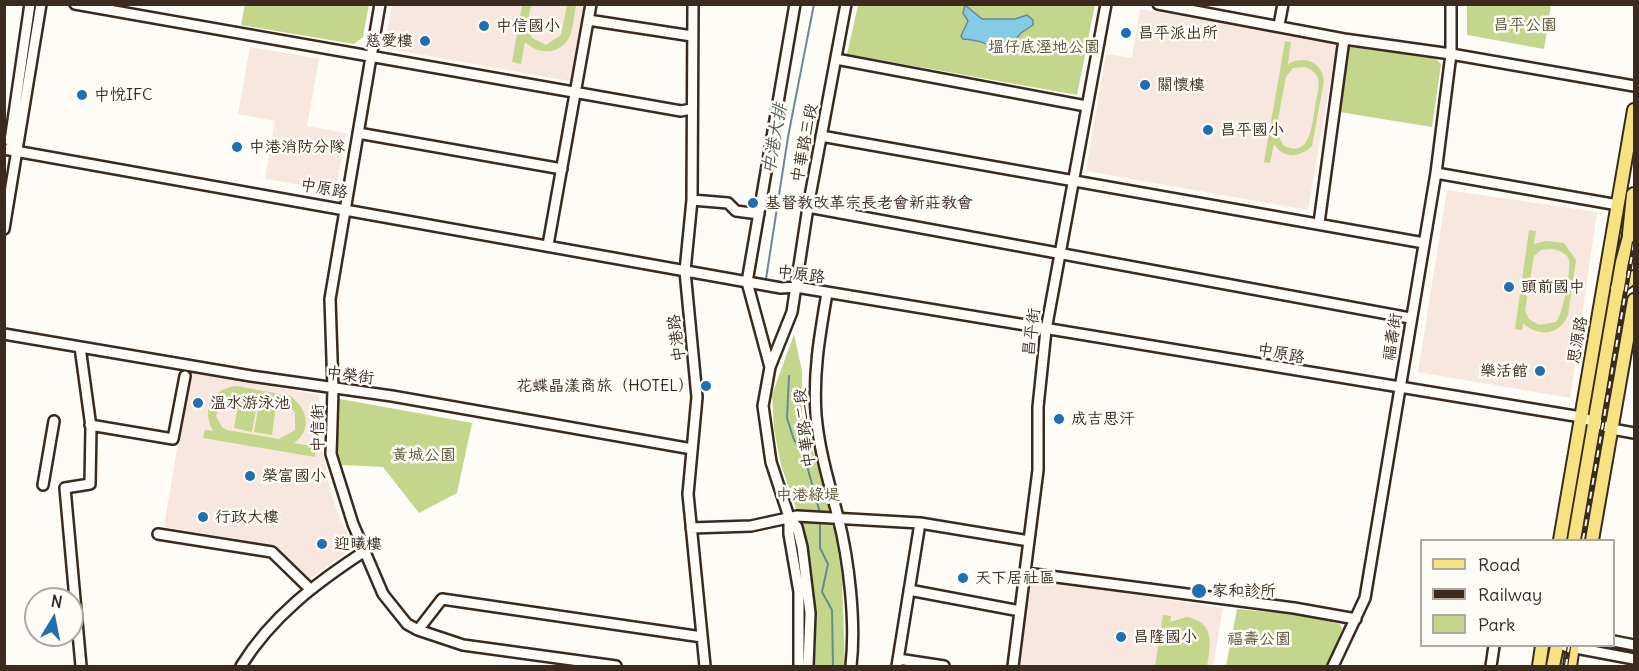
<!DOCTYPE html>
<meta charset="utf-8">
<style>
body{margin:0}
#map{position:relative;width:1639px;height:671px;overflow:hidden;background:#fdfcf7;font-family:Delius,sans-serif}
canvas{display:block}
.frame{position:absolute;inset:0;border:6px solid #3b2a1e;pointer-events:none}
.legend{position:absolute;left:1420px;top:539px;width:195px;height:108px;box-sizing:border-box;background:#fdfcf7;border:2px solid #afa8a0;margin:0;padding:8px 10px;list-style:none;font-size:18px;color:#3b2a1e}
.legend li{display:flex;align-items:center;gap:12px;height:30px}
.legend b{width:30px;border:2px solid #afa8a0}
.north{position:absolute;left:24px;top:587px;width:60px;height:60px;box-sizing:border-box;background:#fdfcf7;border:2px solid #afa8a0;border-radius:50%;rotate:10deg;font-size:16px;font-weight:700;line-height:24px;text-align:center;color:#3b2a1e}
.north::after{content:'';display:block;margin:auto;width:21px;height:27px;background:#1f6fb2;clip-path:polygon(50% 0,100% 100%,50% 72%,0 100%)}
</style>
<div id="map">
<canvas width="1639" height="671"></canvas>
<div class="frame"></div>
<ul class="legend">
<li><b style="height:8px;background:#f7e281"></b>Road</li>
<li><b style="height:8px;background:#3b2a1e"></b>Railway</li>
<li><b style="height:16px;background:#c4d68b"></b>Park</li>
</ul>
<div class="north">N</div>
</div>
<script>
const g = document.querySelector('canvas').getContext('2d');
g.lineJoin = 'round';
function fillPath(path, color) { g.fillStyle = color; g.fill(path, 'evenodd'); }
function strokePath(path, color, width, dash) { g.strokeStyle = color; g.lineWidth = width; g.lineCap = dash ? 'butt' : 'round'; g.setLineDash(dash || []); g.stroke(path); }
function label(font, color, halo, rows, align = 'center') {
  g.font = font + ' Delius,"LXGW WenKai TC",sans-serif'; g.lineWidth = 5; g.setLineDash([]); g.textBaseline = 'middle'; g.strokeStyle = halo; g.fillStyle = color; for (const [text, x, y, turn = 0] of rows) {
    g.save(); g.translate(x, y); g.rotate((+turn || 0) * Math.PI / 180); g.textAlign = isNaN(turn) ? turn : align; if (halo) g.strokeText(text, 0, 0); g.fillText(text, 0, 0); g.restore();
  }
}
const built = new Path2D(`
 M392,5H584L570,81L384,48Z
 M1140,9L1337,43L1308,210L1086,171L1106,54L1132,58Z
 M250,47L319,59L307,126L346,133L336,191L265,179L275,121L238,114Z
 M1447,190L1597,212L1570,398L1418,372Z
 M190,372L319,395L323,449L329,486L338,514L354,547L304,583L276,545L164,527Z
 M1032,579L1223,608L1213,666H1019Z`);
const green = new Path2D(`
 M245,4H369V5L363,37L354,44L241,25Z
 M522,5H531L527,26L532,38L546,45L561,35L567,5H576C574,14 574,24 571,33C564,55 539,56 525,42L521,64L512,62Z
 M858,5H1095L1077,95L847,54Z
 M1467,5H1551L1544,49L1467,35Z
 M1285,41L1291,42L1288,64C1304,55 1322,62 1324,81L1312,146C1300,158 1283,159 1274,144L1270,163L1264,162ZM1304,67C1311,69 1316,72 1318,79C1320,87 1316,99 1315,107C1312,125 1310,160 1283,145L1276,130L1286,77L1293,68Z
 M1351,47L1436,59L1441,64L1432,127L1339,112L1347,49Z
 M1529,230L1536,231L1534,244L1546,241L1564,243L1576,260L1568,315C1560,335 1539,338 1523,323L1522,330L1515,329ZM1553,249C1560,251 1567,253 1569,260C1571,270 1563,315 1556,322L1539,325L1529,319L1525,310L1534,256L1541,250Z
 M794,334L802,371V415L829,503L837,543L842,579L845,666H814L816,641L808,543L781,465L774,429L772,395Z
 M237,386L290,396C307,407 313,430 294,443L316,447L315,457L203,438L205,430L213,431C201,409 212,388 237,386ZM235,395L286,404L295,412V430L279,439L227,430L222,427L216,416L221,400Z
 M335,398L472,423L457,493L419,513L383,467L342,465L334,446Z
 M239,400L257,403L252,432L234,428Z
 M259,403L276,406L272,435L254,432Z
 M1237,609L1300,615L1340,624L1342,629L1327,666H1226Z
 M1163,615L1171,616L1170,622L1187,617C1215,622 1211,645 1207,666H1155Z`);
const water = new Path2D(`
 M965,5L982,19H1015L1027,15L1033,20V25L1021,33L1007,49L997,50C986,42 976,40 963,39L961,36L968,21L963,13Z`);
const stream = new Path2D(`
 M766,279L788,137L814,4
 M789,376L787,418L794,440L804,455L820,513
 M820,519V548L828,564L822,592L832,610L833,666`);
const minor = new Path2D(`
 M75,4L681,111L691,109
 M380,4L330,299L333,389L331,454L353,524L383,594L407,624L418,630L463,645L616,666
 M693,4L692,200L685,271L697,397L688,494L705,666
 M1158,4L1344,39L1451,54L1634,86
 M588,20L692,36
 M1279,25L1283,4
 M836,59L1086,106
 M358,133L562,169
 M821,136L1424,243
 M4,149L781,288L796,287L1581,417L1612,429L1634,433
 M17,151L10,141L30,4
 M1436,173L1618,205
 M692,200L728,203L736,211L759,214
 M808,207L1410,318
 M1319,223L1344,39
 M4,229L41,4
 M548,245L591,4
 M827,293C820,334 813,372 816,415C819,450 829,483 838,517C849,560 856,622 851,666
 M4,334L251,376L392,396L692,449
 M80,347L91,427L90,484L65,488L81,666
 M770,367L747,282L795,4
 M90,425L173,439L185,376
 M43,485L54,421
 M789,517V534L799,592V666
 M691,528L751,526L797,516L920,523L1029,541
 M158,534L272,552L309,588
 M1026,573L1294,608L1356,619
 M909,590L1020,611
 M418,630L442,599L702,637
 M1614,641L1634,645
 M1565,646L1634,659
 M898,659L944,666
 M241,666C272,616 316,583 365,551
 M808,666L810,613L802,547L797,527L789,517L771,462L763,406L770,367L792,312L808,207L846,4
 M897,666L920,523
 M1013,666L1038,470V407L1046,330L1106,4
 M1333,666L1365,598L1436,173L1451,54V4
 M1491,666L1494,646`);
const major = new Path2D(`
 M1617,288L1634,277
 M1560,540L1634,110
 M1574,540L1622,262L1632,226
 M1592,540L1634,300
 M1539,666L1542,646
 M1553,666L1557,646
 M1570,666L1573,646`);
const highway = new Path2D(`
 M1630,234L1634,195`);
const rail = new Path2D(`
 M1583,540L1634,243
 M1566,666L1569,646`);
const markers = [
 [484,26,6,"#1f6fb2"],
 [1126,33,6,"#1f6fb2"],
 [425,41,6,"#1f6fb2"],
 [1145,85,6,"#1f6fb2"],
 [82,95,6,"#1f6fb2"],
 [1208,130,6,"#1f6fb2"],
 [237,147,6,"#1f6fb2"],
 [753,203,6,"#1f6fb2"],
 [1509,287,6,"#1f6fb2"],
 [1540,371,6,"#1f6fb2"],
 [706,386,6,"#1f6fb2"],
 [198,403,6,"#1f6fb2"],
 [1059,419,6,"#1f6fb2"],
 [250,476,6,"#1f6fb2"],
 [203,517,6,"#1f6fb2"],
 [322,544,6,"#1f6fb2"],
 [963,578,6,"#1f6fb2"],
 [1199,591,8,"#1f6fb2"],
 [1121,637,6,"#1f6fb2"]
];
const parkNames = [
 ["昌平公園",1525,25],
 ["塭仔底溼地公園",1044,47],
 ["黃城公園",424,455],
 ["中港綠堤",808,495],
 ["福壽公園",1259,639]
];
const poiNames = [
 ["中信國小",496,26],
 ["昌平派出所",1138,33],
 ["慈愛樓",413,41,"right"],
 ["關懷樓",1157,85],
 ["中悅IFC",94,95],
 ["昌平國小",1220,130],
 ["中港消防分隊",249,147],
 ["基督教改革宗長老會新莊教會",765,203],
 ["頭前國中",1521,287],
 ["樂活館",1528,371,"right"],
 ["花蝶晶漾商旅（HOTEL）",694,386,"right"],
 ["溫水游泳池",210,403],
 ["成吉思汗",1071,419],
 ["榮富國小",262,476],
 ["行政大樓",215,517],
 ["迎曦樓",334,544],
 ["天下居社區",975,578],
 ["家和診所",1212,591],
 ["昌隆國小",1133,637]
];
const streetNames = [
 ["中華路三段",805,143,-79],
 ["中原路",324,189,10],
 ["中原路",801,275,7],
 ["昌平街",1032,332,-83],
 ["福壽街",1393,337,-81],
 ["中港路",677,338,-97],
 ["思源路",1578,340,-80],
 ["中原路",1281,354,10],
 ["中榮街",350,376,7],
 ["中信街",318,428,-90],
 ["中華路二段",805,428,-97]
];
const waterNames = [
 ["中港大排",775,139,-80]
];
fillPath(built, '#f8e7de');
fillPath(green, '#c4d68b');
fillPath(water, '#85cbe6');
strokePath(water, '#678b96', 1.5);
strokePath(stream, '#678b96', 2);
strokePath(minor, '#3b2a1e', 14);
strokePath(major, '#3b2a1e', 16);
strokePath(highway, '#3b2a1e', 18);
strokePath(minor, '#fdfcf7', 9);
strokePath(major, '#f7e281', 12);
strokePath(highway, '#f7e281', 14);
strokePath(rail, '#3b2a1e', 4.5);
strokePath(rail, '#fdfcf7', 2, [7]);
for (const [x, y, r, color] of markers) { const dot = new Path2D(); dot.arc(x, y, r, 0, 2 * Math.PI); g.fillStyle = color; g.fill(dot); strokePath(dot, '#fdfcf7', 2); }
label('16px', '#5d5539', '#fdfcf7', parkNames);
label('16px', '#3b2a1e', '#fdfcf7', poiNames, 'left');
label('16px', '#3b2a1e', '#fdfcf7', streetNames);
label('italic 18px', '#515a5a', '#fdfcf7', waterNames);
</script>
